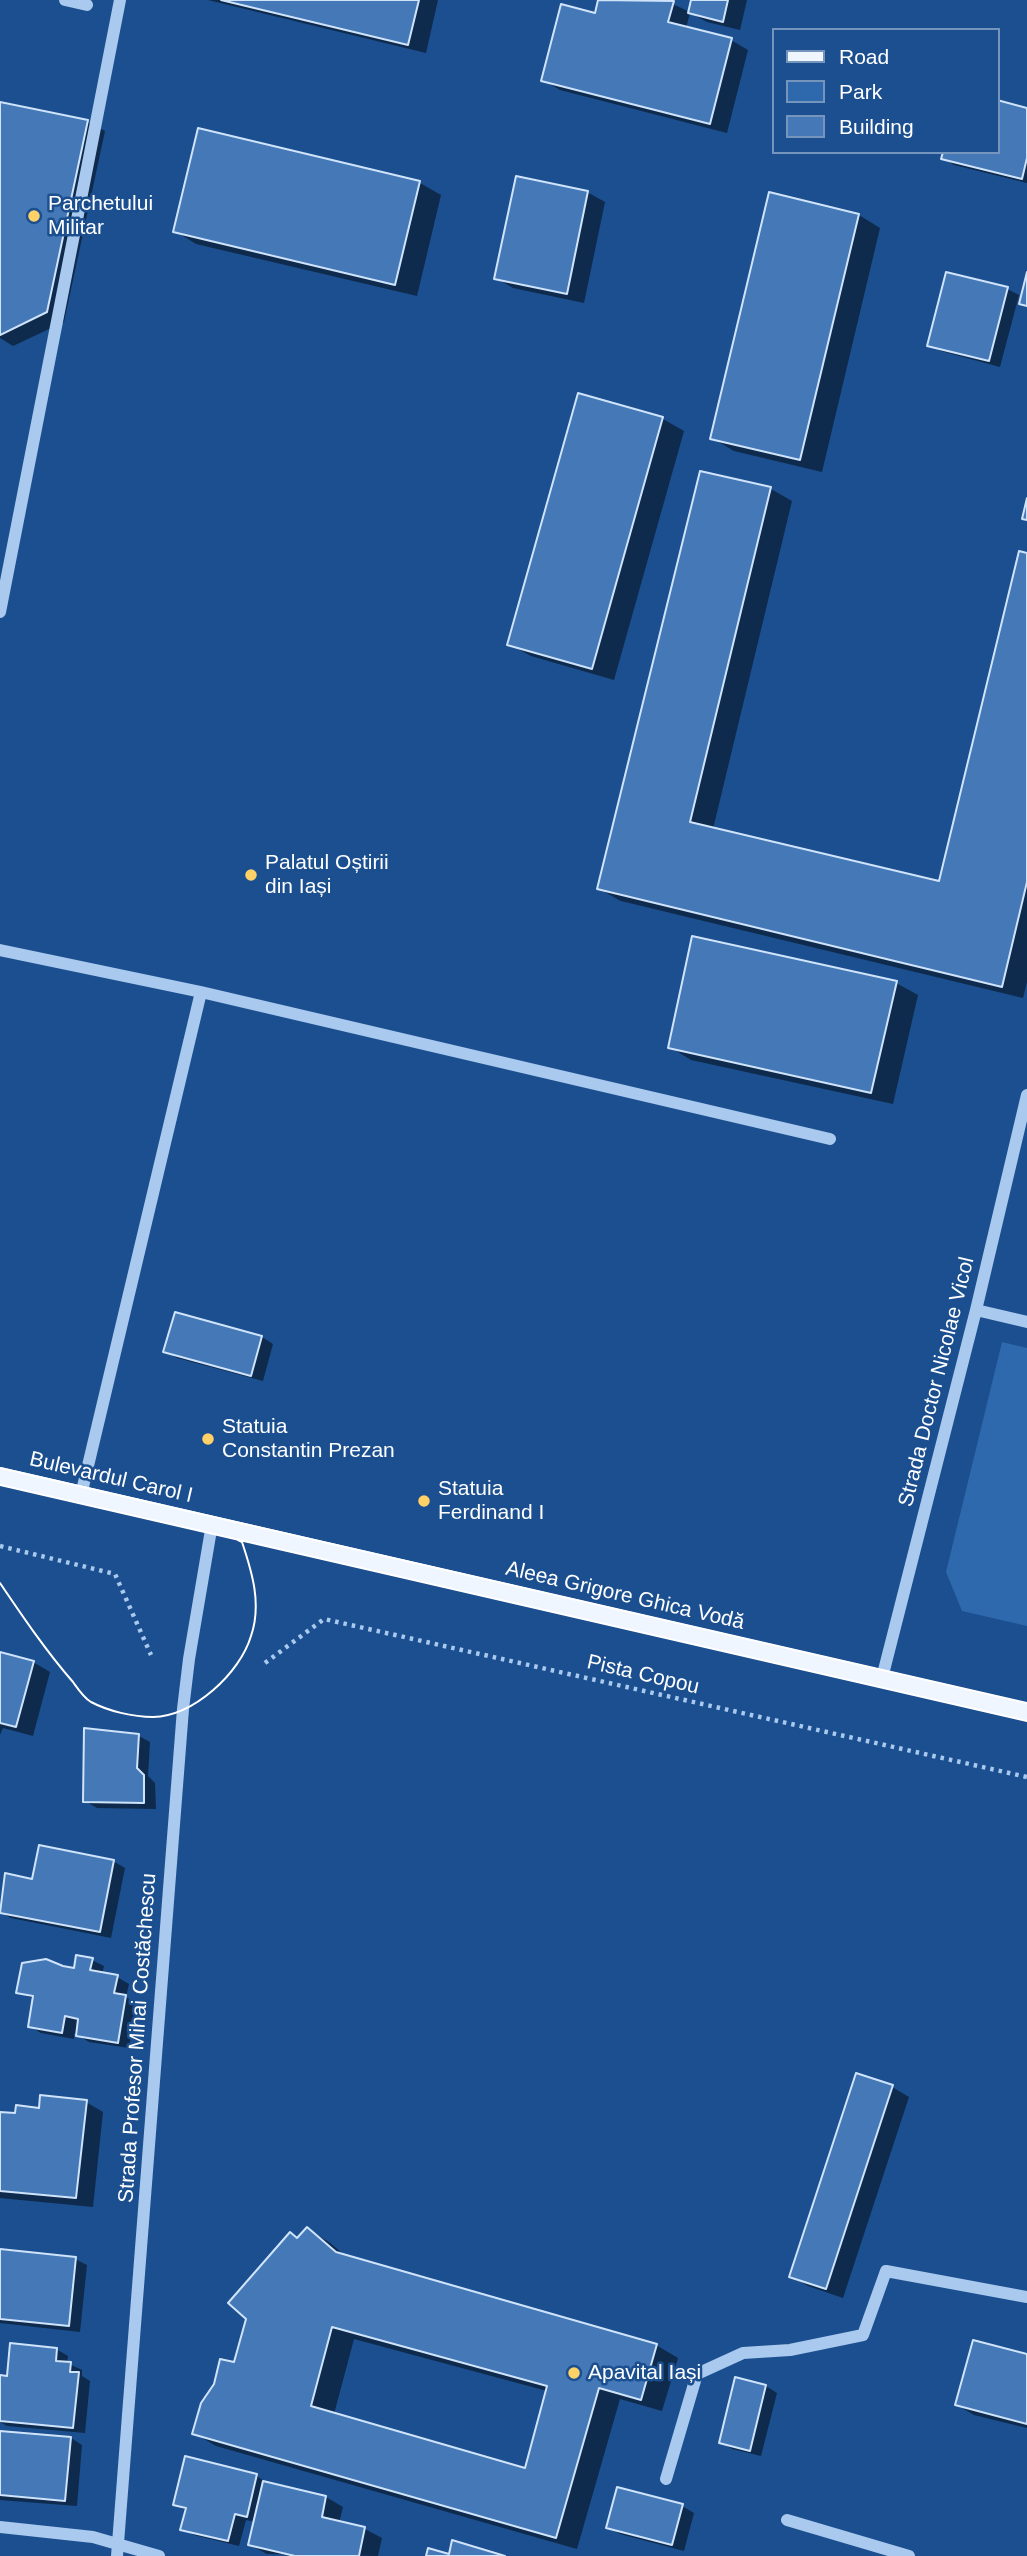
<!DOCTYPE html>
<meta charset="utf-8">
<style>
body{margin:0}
#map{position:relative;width:1027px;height:2556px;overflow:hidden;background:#1b4f8f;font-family:Arial,sans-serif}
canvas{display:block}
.legend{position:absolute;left:772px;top:28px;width:228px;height:126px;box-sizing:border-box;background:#1b4f8f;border:2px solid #7695bc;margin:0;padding:9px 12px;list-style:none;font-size:21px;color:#fff}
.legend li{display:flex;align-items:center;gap:14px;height:35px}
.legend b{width:35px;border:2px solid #7695bc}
</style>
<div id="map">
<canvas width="1027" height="2556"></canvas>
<ul class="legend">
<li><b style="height:9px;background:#f0f6ff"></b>Road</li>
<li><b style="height:19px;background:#2e69ad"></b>Park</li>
<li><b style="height:19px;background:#4478b7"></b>Building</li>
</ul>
</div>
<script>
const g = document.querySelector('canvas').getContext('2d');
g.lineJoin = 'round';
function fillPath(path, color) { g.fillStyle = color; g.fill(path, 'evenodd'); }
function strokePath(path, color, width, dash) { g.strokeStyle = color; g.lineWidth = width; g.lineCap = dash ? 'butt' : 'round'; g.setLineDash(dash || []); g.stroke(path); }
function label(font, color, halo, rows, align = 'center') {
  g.font = font + ' Arial,sans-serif'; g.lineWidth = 5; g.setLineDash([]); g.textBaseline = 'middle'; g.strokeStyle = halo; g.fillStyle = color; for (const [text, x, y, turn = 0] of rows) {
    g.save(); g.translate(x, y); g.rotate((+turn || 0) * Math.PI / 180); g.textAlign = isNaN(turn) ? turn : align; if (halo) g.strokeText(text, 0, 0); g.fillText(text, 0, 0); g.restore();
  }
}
const green = new Path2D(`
 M1002,1342L1027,1348V1626L962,1611L946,1572Z`);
const shadow = new Path2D(`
 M208,0H438L426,53Z
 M600,0H664L690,12L693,0H747L740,30L707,22L690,13L686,28L731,40L748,50L727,133L560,90L543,80L596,16Z
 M0,104L87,122L105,131L64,322L13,346L0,338Z
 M1027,110V183L954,165L943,158L997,152Z
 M199,130L420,183L441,195L417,296L196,244L175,231Z
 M587,192L605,202L584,303L513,288L496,278Z
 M771,194L859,215L880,228L822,472L734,451L712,438Z
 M1007,289L1019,295L1000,367L941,351L929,345Z
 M580,395L663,419L684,431L614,680L531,656L509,644Z
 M701,473L771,489L792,501L713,829L940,884L1027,554V982L1023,998L621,901L599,889Z
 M896,983L918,995L893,1104L691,1060L670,1047Z
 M262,1337L273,1344L263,1381L177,1358L165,1351Z
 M0,1654L33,1662L50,1672L33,1736L3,1728L0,1735Z
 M139,1736L150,1742L148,1776L155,1783L156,1809L97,1808L85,1801Z
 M113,1861L125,1868L111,1938L11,1918L0,1912L6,1875L34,1881Z
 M92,1960L104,1966L102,1974L117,1977L129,1984L126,1997L137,2004L129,2048L89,2042L74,2033V2039L41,2033L29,2026L34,1999L18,1992L75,1970Z
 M892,2087L909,2097L843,2298L808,2286L791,2276Z
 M86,2102L103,2112L93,2207L0,2198V2113L16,2115Z
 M308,2230L329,2242L347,2257L656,2345L678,2358L662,2411L620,2399L577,2549L216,2446L194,2433L236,2364L291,2234L299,2239ZM354,2339L547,2391L526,2471L334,2414Z
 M0,2250L75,2259L87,2265L80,2332L0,2323Z
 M56,2349L68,2356L67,2363L82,2370V2376L90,2381L85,2433L7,2426L0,2422V2377L9,2378Z
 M1027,2356V2428L974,2415L957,2405Z
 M766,2386L777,2393L761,2456L732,2449L721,2442Z
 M0,2432L71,2438L82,2445L77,2506L0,2500Z
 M186,2458L257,2476L268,2484L326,2497L343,2507L339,2523L365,2529L382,2538L378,2556L267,2554L250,2545L256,2522L246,2520L239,2546L194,2535L182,2529L187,2511L175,2504Z
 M682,2506L694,2513L684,2551L620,2534L608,2527Z`);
const building = new Path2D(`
 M221,0H419L408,45Z
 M598,0L674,1L668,22L732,38L710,124L541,81L561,4L595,13Z
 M691,0H728L723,22L688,13Z
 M997,100L1027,108V158L1022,179L941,159L943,152H997Z
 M0,102L88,120L47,312L0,335Z
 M198,128L420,181L395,285L173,232Z
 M516,176L588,191L567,294L494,279Z
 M769,192L859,214L800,460L710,439Z
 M946,272L1008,287L989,361L927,346Z
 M1027,272V306L1019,304Z
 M578,393L663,417L592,669L507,645Z
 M700,471L771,487L690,822L939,881L1019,551L1027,553V882L1002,987L597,889Z
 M1027,498V520L1022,519Z
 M692,936L897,981L871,1093L668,1048Z
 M175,1312L262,1336L251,1376L163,1352Z
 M0,1652L34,1661L16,1727L0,1723Z
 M84,1728L139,1734L137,1768L144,1775V1803L83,1802Z
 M39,1845L114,1860L100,1932L0,1913L5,1873L32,1879Z
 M76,1955L93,1958L90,1970L118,1975L114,1993L126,1995L118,2043L76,2036L78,2019L65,2016L62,2033L28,2027L33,1996L16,1993L22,1963L46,1959L63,1966L74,1968Z
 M856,2073L893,2085L826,2289L789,2277Z
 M40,2095L87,2100L76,2198L0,2191V2112L15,2113L16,2105L39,2108Z
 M307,2227L336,2252L657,2344L641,2400L599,2388L556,2538L192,2434L201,2403L214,2384L220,2359L234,2362L246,2319L228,2303L290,2232L297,2238ZM332,2327L547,2386L525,2468L311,2406Z
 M0,2249L76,2257L69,2326L0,2319Z
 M973,2340L1027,2354V2424L955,2405Z
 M10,2343L57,2348L56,2361L71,2362L70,2372H79L73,2428L0,2421V2375L7,2376Z
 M735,2377L766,2385L750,2451L719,2443Z
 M0,2431L71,2437L65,2501L0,2495Z
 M185,2456L257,2474L247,2517L235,2514L228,2541L180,2530L186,2508L173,2505Z
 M263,2481L326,2496L322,2517L365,2527L359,2556H295L248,2545Z
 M617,2487L683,2504L672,2545L606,2528Z
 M452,2540L505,2556H426L428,2548L449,2554Z`);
const path = new Path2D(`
 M0,1546L115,1574L151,1655
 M265,1663L324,1619L1027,1777`);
const minor = new Path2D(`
 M65,0L87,5
 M0,612L120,0
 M0,950L201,992L830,1139
 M976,1310L1027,1322
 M81,1495L201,992
 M882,1678L976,1310L1027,1095
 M666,2479L697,2374L743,2353L790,2350L863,2335L886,2271L1027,2297
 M787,2520L909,2556
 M0,2527L93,2537L159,2556
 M117,2556L183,1709L189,1659L212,1524`);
const major = new Path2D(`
 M0,1476L1027,1712`);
const tram = new Path2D(`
 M0,1468L1027,1703
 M0,1485L1027,1721
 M0,1583C23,1617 46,1651 73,1682C78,1689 84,1698 91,1702C108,1711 133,1717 153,1717C194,1716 240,1673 251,1636C262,1604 252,1572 242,1542L236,1539`);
const markers = [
 [34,216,7,"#ffd166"],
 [251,875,7,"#ffd166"],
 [208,1439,7,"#ffd166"],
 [424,1501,7,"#ffd166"],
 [574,2373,7,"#ffd166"]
];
const poiNames = [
 ["Parchetului",48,204],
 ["Militar",48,228],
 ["Palatul Oștirii",265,863],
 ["din Iași",265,887],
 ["Statuia",222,1427],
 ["Constantin Prezan",222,1451],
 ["Statuia",438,1489],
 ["Ferdinand I",438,1513],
 ["Apavital Iași",588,2373]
];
const streetNames = [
 ["Strada Doctor Nicolae Vicol",937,1382,-76],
 ["Bulevardul Carol I",111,1478,13],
 ["Aleea Grigore Ghica Vodă",625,1596,13],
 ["Pista Copou",643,1675,13],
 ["Strada Profesor Mihai Costăchescu",138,2038,-86]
];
fillPath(green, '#2e69ad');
fillPath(shadow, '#0007');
fillPath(building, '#4478b7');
strokePath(building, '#cfe3fa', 2);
strokePath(path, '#a9c9ee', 4.5, [3.5, 5]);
strokePath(minor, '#a9c9ee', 12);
strokePath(major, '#f0f6ff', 18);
strokePath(tram, '#fff', 2);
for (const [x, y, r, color] of markers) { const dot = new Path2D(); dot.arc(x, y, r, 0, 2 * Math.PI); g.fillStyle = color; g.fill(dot); strokePath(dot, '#1b4f8f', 2.5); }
label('21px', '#fff', '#1b4f8f', poiNames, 'left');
label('21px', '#fff', '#1b4f8f', streetNames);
</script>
